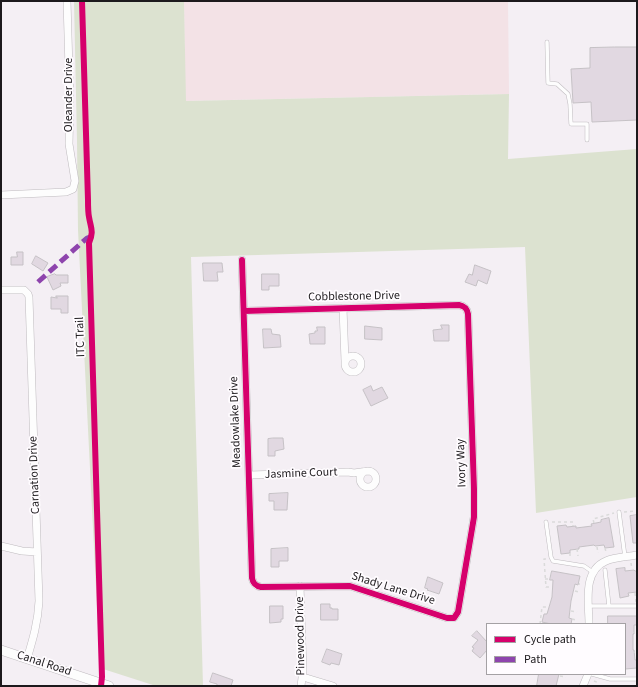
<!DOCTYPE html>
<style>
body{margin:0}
#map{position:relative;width:638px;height:687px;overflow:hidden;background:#f4eff4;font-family:"Source Sans 3",sans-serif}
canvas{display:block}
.frame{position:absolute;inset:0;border:2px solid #1c191c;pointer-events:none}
.legend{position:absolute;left:486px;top:623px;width:140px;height:52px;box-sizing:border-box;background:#fffcff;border:1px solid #a4a1a4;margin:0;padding:5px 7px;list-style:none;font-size:12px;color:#1c191c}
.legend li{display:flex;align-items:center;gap:8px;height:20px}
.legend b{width:20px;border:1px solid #a4a1a4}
</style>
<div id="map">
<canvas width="638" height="687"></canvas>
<div class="frame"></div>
<ul class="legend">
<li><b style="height:5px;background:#d6006c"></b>Cycle path</li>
<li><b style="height:5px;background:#8e44ad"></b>Path</li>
</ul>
</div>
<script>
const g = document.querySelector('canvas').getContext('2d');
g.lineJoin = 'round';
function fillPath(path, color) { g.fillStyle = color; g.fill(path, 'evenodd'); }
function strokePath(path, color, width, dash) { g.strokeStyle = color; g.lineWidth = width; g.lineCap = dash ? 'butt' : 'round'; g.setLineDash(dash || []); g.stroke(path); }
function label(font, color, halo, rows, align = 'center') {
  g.font = font + ' "Source Sans 3",sans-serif'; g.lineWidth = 3.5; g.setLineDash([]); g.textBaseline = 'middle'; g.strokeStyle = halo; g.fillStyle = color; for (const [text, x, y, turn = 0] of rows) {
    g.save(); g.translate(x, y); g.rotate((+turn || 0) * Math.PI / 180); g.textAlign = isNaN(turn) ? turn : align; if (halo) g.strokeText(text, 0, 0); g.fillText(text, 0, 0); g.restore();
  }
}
const education = new Path2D(`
 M184,1H508L509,94L185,101Z`);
const green = new Path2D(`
 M74,1H184L186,101L509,94L508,159L637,149V497L536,513L525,247L191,257L203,686H156L100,668L78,230L77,141Z`);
const building = new Path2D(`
 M615,47H637V120L592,122L591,102L573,103L571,69L590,68V48Z
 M17,252H23V265H11V257H17Z
 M36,256L48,263L43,271L32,264Z
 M203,263H222L223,272H217L218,281H204Z
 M475,265L491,271L487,284L478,280L476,286L465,282L469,274L472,275Z
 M55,274L56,275H68V283H60L61,286L53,290L47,277Z
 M262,274H279V286H269V290H262Z
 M56,296H68V313H61V309H51V297L57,298Z
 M441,325H449V341H434L433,330L442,329Z
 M365,326L382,328V340L365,339Z
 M317,327H325V344H310L309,334L315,333V331H317Z
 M263,329H271L272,334L280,335L281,347L264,348Z
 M371,386L373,391L382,387L388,398L371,406L363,390Z
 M273,438H283L284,449L275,451V456H268V439Z
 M288,493L287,510H274V501H269V494Z
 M637,515V543H633L630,516Z
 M609,518L614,547L605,548L604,545L595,546L594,545L579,547V549L570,550V553L561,554L557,526L566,525L567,527L576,526V528L592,526L591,524L601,522V520Z
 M288,548V561H279V567H271V549Z
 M625,568V571L634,570L635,571H637V592L628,593L629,596L620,598L616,569Z
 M552,571L580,576L578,585L575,584L571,601L569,618L572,619L571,624H551L542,622L544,614H547L552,597L553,580H550Z
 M428,577L443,583L439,594L427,590L428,589L425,588Z
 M321,604H330V608H332V609H338V620H321Z
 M270,606H283V619H281V622L270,623Z
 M608,616H637V625H634V634H633V650H634L635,660H637V668L625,669V624H608Z
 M477,631L487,642V650L480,658L472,651L474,648L472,647L478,640L472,636Z
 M327,649L342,654L339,665L331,663L330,665L322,662Z
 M213,673L233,680L231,686H217V684L210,682Z
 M539,674H559L556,686H537Z`);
const path = new Path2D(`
 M624,512L637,511
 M552,522H573V526
 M594,523L593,519L614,513
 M597,547L598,553
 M605,548L606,552
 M577,549L578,556
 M570,553V557
 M546,559H544L546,587H551
 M631,563L632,569
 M545,579H550
 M579,584H580
 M575,591L579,592
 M635,593L636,602
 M571,611L577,612
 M572,619L576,620
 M540,624L542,607H548
 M634,632V633
 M634,652V653
 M560,676L566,677
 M594,681L599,683`);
const service = new Path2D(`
 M547,42L548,83L557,84L568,94L570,104L571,124H587V140
 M619,512L625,557
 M546,522L551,557L553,561L584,566L594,573
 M605,570L609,606
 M589,606H636
 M592,674L610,679H637`);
const minor = new Path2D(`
 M1,195L66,192L73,189L75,181L69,144L70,103L67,1
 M242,260L252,578C253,583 255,586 261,587L350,586L447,618H454L458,612L474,517V489L468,314C467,308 464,306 459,305L244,311
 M1,290H24L28,294L29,297L39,601C38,622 33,639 27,659
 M343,308L345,361
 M345 364a8 8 0 1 1 16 0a8 8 0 1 1-16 0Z
 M360 479a8 8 0 1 1 16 0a8 8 0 1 1-16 0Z
 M249,475L348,472L354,473L368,471
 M1,546L22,551L37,552
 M300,586L303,670L301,686
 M589,624C589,604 582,571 606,561C615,557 627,557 637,555
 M303,677L333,686
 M583,686L588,674`);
const tertiary = new Path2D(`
 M1,650L109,686`);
const quiet = new Path2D(`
 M38,282L87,238L90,237`);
const cycleway = new Path2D(`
 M82,1L88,200C88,206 88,212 89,217C91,229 94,231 89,243L102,677L101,686
 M242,260L252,578C253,583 255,586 261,587L350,586L447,618H454L458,612L474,517V489L468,314C467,308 464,306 459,305L244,311`);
const streetNames = [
 ["Oleander Drive",69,95,-90],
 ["Cobblestone Drive",354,297,-1],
 ["ITC Trail",81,337,-92],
 ["Meadowlake Drive",236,422,-92],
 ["Ivory Way",462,463,-92],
 ["Jasmine Court",301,474,-2],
 ["Carnation Drive",35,475,-92],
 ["Shady Lane Drive",393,589,17],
 ["Pinewood Drive",301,636,-91],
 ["Canal Road",44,664,18]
];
fillPath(education, '#f3e2e6');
fillPath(green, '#dce2d0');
fillPath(building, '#e1d8e1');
strokePath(building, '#c5c1c5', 1);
strokePath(service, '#bfbbbf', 4.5);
strokePath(minor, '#bfbbbf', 8);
strokePath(tertiary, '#bfbbbf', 10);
strokePath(path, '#dadada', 1.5, [3, 3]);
strokePath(service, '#fdfdfd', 3.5);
strokePath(minor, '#fdfdfd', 7);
strokePath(tertiary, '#fdfdfd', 9);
strokePath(quiet, '#8e44ad', 5, [10, 5]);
strokePath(cycleway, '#d6006c', 6);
label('12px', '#1c191c', '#fffcff', streetNames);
</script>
